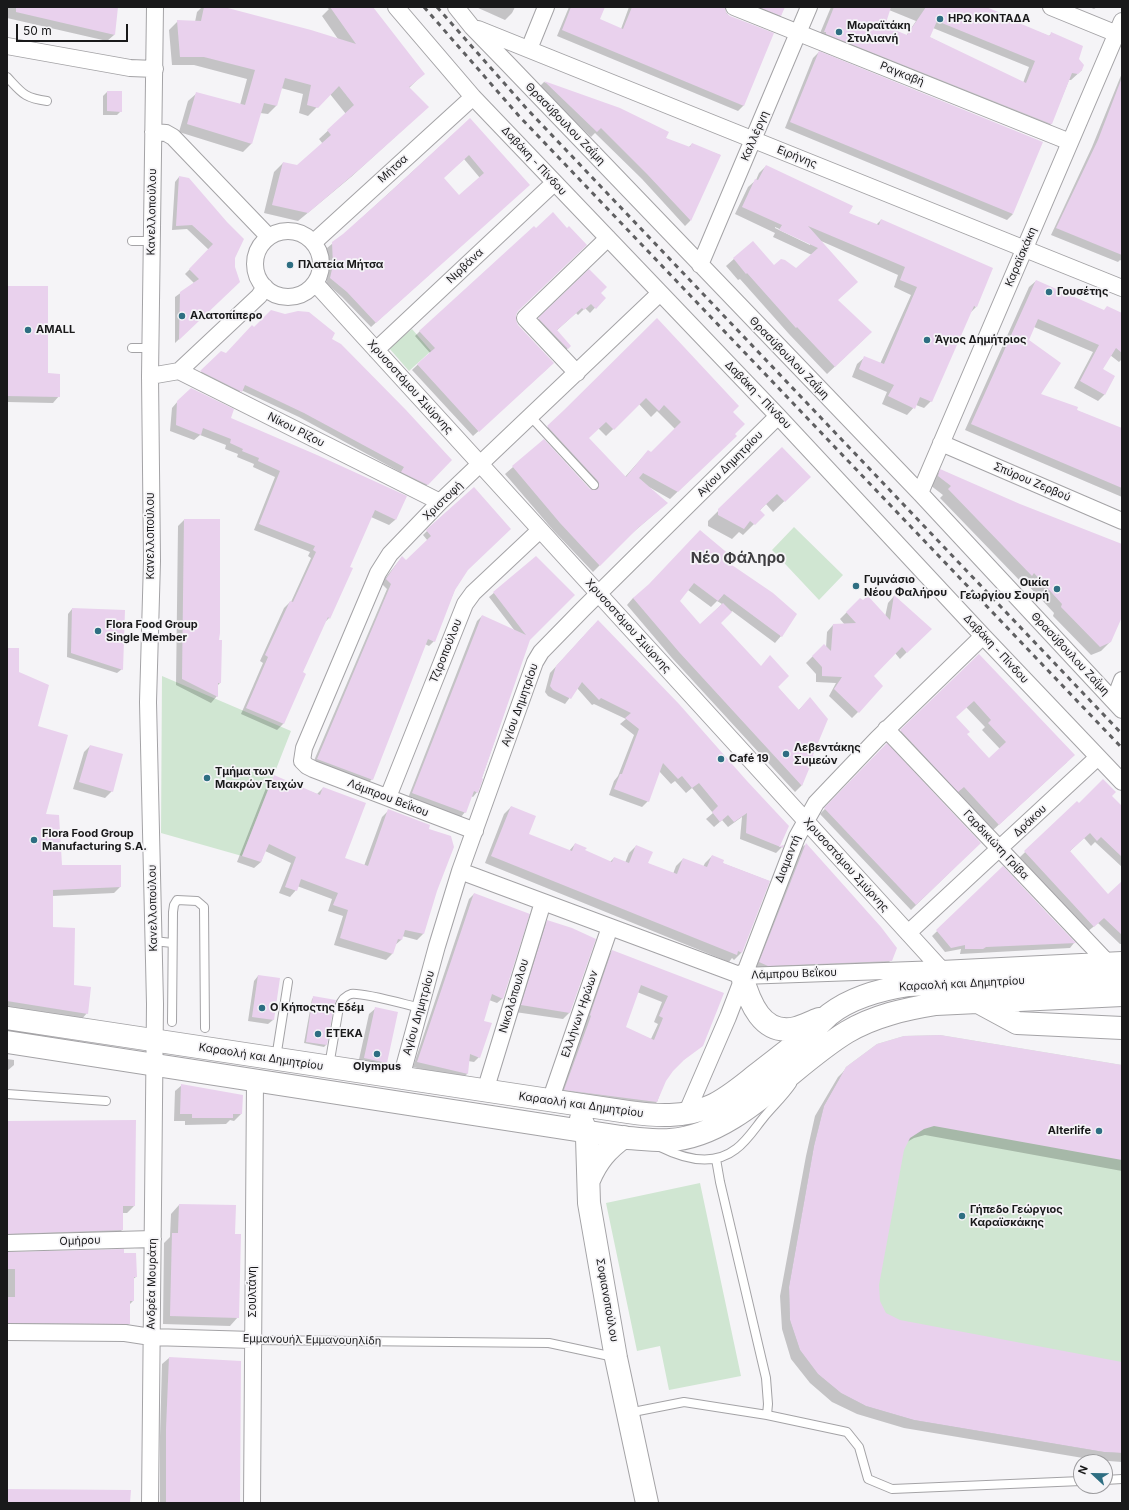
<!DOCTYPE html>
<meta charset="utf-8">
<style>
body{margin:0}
#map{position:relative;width:1129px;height:1510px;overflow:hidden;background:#f5f4f7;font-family:Inter,sans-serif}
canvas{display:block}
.frame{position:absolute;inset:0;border:8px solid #19191a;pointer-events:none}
.north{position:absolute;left:1073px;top:1454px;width:40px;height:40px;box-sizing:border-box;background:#f5f4f7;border:1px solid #9d9c9f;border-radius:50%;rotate:292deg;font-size:11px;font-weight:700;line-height:16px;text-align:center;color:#19191a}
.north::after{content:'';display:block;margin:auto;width:14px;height:18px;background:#2e6e82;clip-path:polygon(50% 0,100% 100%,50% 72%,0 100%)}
.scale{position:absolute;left:16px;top:24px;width:112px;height:18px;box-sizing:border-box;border:2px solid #19191a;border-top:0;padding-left:5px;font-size:12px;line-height:14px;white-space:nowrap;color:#19191a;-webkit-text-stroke:3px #f5f4f7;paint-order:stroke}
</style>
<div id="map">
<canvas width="1129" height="1510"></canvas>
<div class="frame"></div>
<div class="north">N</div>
<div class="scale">50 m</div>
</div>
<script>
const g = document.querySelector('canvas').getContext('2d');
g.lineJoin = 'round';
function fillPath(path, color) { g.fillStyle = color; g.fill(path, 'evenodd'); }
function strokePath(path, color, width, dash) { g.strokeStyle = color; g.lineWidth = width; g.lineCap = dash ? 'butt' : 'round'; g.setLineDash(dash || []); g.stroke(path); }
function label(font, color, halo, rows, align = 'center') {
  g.font = font + ' Inter,sans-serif'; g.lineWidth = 3.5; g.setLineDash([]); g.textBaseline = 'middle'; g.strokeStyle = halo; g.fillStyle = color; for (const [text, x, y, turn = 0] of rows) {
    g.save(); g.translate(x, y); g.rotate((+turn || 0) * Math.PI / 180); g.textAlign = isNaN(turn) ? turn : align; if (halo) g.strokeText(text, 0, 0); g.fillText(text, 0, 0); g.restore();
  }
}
const green = new Path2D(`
 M412,329L431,351L409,371L389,348Z
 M794,527L843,575L819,600L772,550Z
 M162,676L291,731L242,856L161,833Z
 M940,1035L1122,1065V1453L1104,1452L914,1420L866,1406L841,1393L818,1374L800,1350L790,1320L789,1287L814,1146L824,1106L846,1067L877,1044L904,1036Z
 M700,1183L741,1376L669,1390L660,1346L637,1351L606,1203Z`);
const shadow = new Path2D(`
 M7,7H117L114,35L107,41L7,18Z
 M202,7H220L338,39L322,16L329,9L326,7H372L423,74L409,88L419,115L351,177L298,221L264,213L274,172L283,163L297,166L323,144L319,139L346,114L330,94L308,116L299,113L303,94L281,88L276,106L268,114L260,113L251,144L243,152L179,132L188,101L197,93L240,105L247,79L194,65H172L169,30L178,21L195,22L197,12Z
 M476,7H515L512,13L505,20Z
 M569,7H597L599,20L621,29L629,7H715L725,11L730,17L744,105L738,111L557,36Z
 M741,7H784L781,15L775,21Z
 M831,7H984L999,16L1049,36L1051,34L1077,59L1082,70L1071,80H1069L1051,124L1045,130L818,38ZM889,10L916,21L906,36L883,26ZM933,28L1029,67L1023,83L929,37Z
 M1089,7H1097L1094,9Z
 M819,52L1013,214L1007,220L785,128L813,58Z
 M1122,73V261L1120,260L1118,262L1051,235L1092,147Z
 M544,82L619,109L665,138L688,148L692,144L720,155L690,221L685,226L642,179L595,133L591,137L539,87Z
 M107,92L121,111L117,115H103V96Z
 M470,119L524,189L371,327L342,297L326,283L329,270L327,248L343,235ZM464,159L480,178L459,196L443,178Z
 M766,166L848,213L876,225L881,220L976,307L970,313L931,401L924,408L916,405L907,415L882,404L887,392L852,377L857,364L865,357L880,364L911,295L894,287L898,275L821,241L837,300L864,339L827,374L789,334L740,279L738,280L726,266L753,242L774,266L796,269L812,255L773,237L775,233L735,214L748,187L756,180L759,173ZM775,227L810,243V245L775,228Z
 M179,177L234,257V268L239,282L175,343V297L194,283L185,274L209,250L187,229L172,230L175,182Z
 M589,271L599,293L604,298L590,313L585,308L578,315L576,313L556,331L570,346L562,354L534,324Z
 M1036,281L1103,311L1122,314V359L1119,362L1110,355L1102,369L1114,377L1104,395L1098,401L1074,388L1093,352L1034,327L1028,340L1039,395L1122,429V497L965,430L1029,287Z
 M7,287L59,396L53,403L7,402Z
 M517,311L515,315V320L517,325L548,368L473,436L412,370L430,353L415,336L420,331Z
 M657,319L732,412L733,434L728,443L670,499L649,487L659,510L630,535L593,572L553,530L505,474L544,440L589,490L594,491L541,434ZM639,404L651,417L657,411L675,429L651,454L648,451L625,477L587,438L598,428L606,436Z
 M331,339L450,460L423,489L397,477L400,472L299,417L241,390L236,396L197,376L221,352L226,354Z
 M178,401L229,419L405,496L395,520L389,525L371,517L349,567L351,569L329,618L324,623L302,673L305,674L283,724L277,730L241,714L263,663L260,661L284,608L290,602H291L311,558L308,556L310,552L254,530L275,477L253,467L254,464L237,457L238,454L225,449L226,445L200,435L194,440L170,431L172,408Z
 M782,448L798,488L773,512L766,504L759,511L763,515L743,535L739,532L732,539L708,526V521Z
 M941,470L1019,505L1122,545V613L1110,642L1101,651L1091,655L1053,616L1054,613L1025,582L1023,584L940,498L943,495L930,485L932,479Z
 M184,520L217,641L220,683L217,686V696L211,703L176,685L178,526Z
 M429,529L467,570L455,589L434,641L429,646L425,644L372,779L367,784L313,763L387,589L382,584L383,581L402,557L406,561L428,541L423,535Z
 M536,557L529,640L477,792L473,797L471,796L465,812L461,817L408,798L477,621L482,616L515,631L489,597Z
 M725,562L781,636L775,643L732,611L720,623L761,667L798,711L810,698L812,755L802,785L795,792L672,658L627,605L633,598ZM688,590L711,607L717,601L722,604L700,625L678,601Z
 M894,596L930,629L900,659L895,653L872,676L858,712L852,718L829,696L836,683L816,682V674L806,663L824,645L826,648L827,632L833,625H845L840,619L860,599L885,617L888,603Z
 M72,609L122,669L117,673L67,657L68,614Z
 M592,627L746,782L788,826L779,847H782L776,853L740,839L742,817L728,827L722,820L714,827L706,819L713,813L692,788L686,793L675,781L671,784L659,771L648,801L642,807L609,795L614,781L618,776L634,735L620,724L626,719L594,704L592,705L577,688L565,704L548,696L545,692L550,673Z
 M7,649L18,673L37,727L45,815L61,866L120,887L114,893L52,896V928L73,986L87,1013L81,1020L7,1008Z
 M979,655L1067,762L992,831L894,738ZM966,707L985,727L982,730L1000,749L989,759L966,734L955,717Z
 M887,745L980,843L911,910L820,814Z
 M90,746L112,791L105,798L73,789L84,752Z
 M274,777L317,794L323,788L343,858L364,866L382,817L388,811L428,830L436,891L423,934L417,940L402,936L401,940L394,946L392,954L386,960L334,945L343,916L328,911L332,899L297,886L296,890L290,897L279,893L291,863L265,851L261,862L254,868L237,862L268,783Z
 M1111,796L1122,807V867L1095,842L1091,846L1084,838L1069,852L1108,895L1122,882V944H1120L1098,923L1087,932L1019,858L1077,802L1079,804Z
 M511,807L527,834L569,851L575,844L584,851L610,862L614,858L625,863L629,853L636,846L647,863L673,874L676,866L683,859L703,867L705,863L712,856L722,863L769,881L741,953L734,960L732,958L729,962L485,863L504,814Z
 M805,845L880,928L891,960L885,966L762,971L754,967L799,850Z
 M1003,868L1074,943L1070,948L960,954L961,949L945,952L932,936Z
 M474,894L503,998L497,1003L489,1000L483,1022L479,1057L474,1062L468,1061L467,1074L462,1079L413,1067L469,899Z
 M548,921L570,1012L563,1019L515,1012L541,928Z
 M612,951L722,993L702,1045L677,1065L665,1080L657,1102L651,1108L559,1095L607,957ZM637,992L662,1002L654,1022L658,1024L651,1039L625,1028Z
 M258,976L273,1020L268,1024L248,1021L254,981Z
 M314,997L333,1006L326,1045L324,1047L304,1043L312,999Z
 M376,1008L386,1062L379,1069L358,1064L369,1014Z
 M7,1059L14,1060V1065L7,1071Z
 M1122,1067V1171L925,1135L914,1138L907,1142L903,1149L878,1285L879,1301L885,1314L900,1321L1122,1363V1462L1095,1460L904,1428L857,1414L832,1402L810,1383L791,1359L782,1329L780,1296L806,1156L815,1116L838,1077L847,1068Z
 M182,1085L241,1114L234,1121L230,1120L226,1124L185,1125V1121H174L175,1091Z
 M7,1122L134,1206L127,1213H122V1230L115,1238L7,1241Z
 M179,1205L234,1235L238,1317L230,1326L163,1324L164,1243L170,1237L171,1214Z
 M7,1253L123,1254L136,1277L133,1279V1301L129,1305V1324L121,1331L7,1330Z
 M169,1358L239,1503H160V1436L162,1364Z
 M7,1396L8,1434H7Z`);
const building = new Path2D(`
 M16,7H118L115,35L16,12Z
 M204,7H224L311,30L356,44L330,7H373L425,74L409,87L429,107L361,168L308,213L272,205L283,162L297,165L331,135L327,130L354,105L339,86L318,108L307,105L311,85L285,78L277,106L264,103L252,144L187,124L196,92L245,105L255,70L204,57H180L177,20L201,21Z
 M571,7H605L600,19L623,29L632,7H725L726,13L730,16L774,33L744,106L562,30Z
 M759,7H785L781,16Z
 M834,7H891L885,26L907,35L926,7H986L1001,13L1000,15L1050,36L1051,32L1083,46L1079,59L1084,65L1082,70L1078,74L1072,73L1052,124H1051L826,34V32H824ZM937,21L1035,61L1026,83L930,37Z
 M819,51L1043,142L1013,214L790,122Z
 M1121,80H1122V255L1056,228L1098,140Z
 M544,81L620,108L669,132L666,138L690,147L692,143L721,155L691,221L647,174L601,128L597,132Z
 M107,91H122V112L107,111Z
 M470,118L530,185L376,323L347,292L330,278L333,265L332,242L343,234L389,193ZM469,155L484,173L459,195L444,178Z
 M766,165L853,206L849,213L879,225L881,219L993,268L977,307L974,306L932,402L920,397L915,409L888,396L894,385L859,369L864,356L884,364L917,287L900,280L905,267L808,226L858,282L838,300L872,332L835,367L797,327L796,328L747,273L746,274L733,258L753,241L774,265L781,259L785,260L796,268L818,248L779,230L782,225L742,207L755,179L758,180Z
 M179,176L189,178L227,222L244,239L235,258V267L240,282L179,340L180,292L199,279L189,269L213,244L192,225L176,226Z
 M553,212L567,228L569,226L587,245L518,311L516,315V320L518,325L554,363L479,432L417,364L435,348L419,331L534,226L536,228Z
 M589,269L607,287L601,293L606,298L596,309L591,304L584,310L582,308L557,330L571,346L568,349L538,318Z
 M1036,280L1104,310L1107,306L1122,313V353L1116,348L1103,369L1115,376L1105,395L1080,381L1099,345L1038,319L1029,340L1061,363L1041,394L1078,407L1077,410L1122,428V488L971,424Z
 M7,286H48V373L60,374V397L7,396Z
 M271,310L285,314L298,311L309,312L335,333L332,339L341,344L406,410L452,460L428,485L401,472L404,467L304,413L245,385L242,392L200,371L221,351L226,353L252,325L254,327Z
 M657,318L739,406L733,412L745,424L735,434L737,436L678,492L643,473L639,478L668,503L638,528L600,566L560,523L512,466L544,439L590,489L595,490L598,489L599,484L598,481L547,426L564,410ZM646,398L659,411L664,405L681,422L651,452L648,450L626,477L589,438L606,422L614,430Z
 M191,388L234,409L231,418L317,455L407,496L396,520L375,510L350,567L353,568L330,619L328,617L303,672L306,674L284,724L246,708L268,657L265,655L290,601L293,602L316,552L313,550L315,546L259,524L280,471L258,461L259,458L242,451L243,449L230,443L231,439L203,428L201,435L176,425L177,401Z
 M782,447L811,477L785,502L777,494L760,510L765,515L755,525L750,521L744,529L718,515V509Z
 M940,469L1020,504L1122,544V617L1111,642L1100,647L1061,607L1062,604L1034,573L1032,576L948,489L951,486L938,476Z
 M474,487L511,529L468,570L455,590L435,642L428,639L373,780L317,759L391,584L386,579L388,576L402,556L406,560L431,536L426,530L428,528Z
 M184,519H220V633L219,640H222L221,683H218V697L182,679Z
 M700,530L731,556L726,561L773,593L797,614L782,637L724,594L718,601L694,583L680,601L700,624L723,603L732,612L721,623L761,666L770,655L789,676L778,687L799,710L810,697L828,719L813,755L814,757L802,786L679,652L633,598L649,584Z
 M536,556L575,595L530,640L482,778L483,779L478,793L474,791L466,813L412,793L482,615L526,635L493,592Z
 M894,595L932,629L907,653L902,647L874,676L883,686L859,713L834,689L842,677L822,676V667L812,656L824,644L831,651L833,624L856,623L846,612L860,598L863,600L868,596L890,620Z
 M72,608L125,610L123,670L71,653Z
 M598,620L679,704L747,781L789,826L780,846L784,845L783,848L746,833L747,813L734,822L728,815L720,822L712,812L718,806L699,783L692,788L682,776L678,779L663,763L649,802L614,789L620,774H622L639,729L625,718L631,713L601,698L599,700L582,682L571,699L553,690L550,686L556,666Z
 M7,648H19V672L49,685L38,726L68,735L46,814L59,815L62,865H121V887L53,890V927L75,928L74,985L91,987L88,1014L7,1001Z
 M979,654L1075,755L999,825L964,787L958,792L900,730ZM974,701L991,720L988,723L1006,742L989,758L967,734L970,732L956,717Z
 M887,743L981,843L916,905L824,808Z
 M90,745L123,754L113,792L79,782Z
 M274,775L320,795L323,787L366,803L345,858L368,866L388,809L430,825L429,829L451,836L454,847L437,891L424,934L405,930L402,940L398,939L393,954L340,938L348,910L333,905L338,893L301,879L297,891L285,887L296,857L269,844L261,862L242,856Z
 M1103,779L1116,792L1112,796L1122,806V857L1101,837L1097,841L1090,833L1070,851L1108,894L1122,881V935L1104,918L1094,927L1024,851L1077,801L1079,803Z
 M511,806L536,816L529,834L572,851L575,843L587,848L585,850L612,862L614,857L629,863L636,845L653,852L648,863L677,874L683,858L707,867L712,855L724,860L723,863L770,881L742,953L738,951L737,955L491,856Z
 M806,843L881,927L897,948L892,961L768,966L759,962Z
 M1003,866L1049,915L1076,943L986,947L983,949H965V945L951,948L936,930Z
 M474,893L530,914L503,999L492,994L484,1021L492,1023L480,1058L470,1054L468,1074L417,1062Z
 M547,920L572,928L596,939L570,1013L521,1005Z
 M612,950L724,993L703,1046L684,1060L673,1071L666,1081L657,1102L564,1090L591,1016L590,1015ZM641,985L668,996L659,1016L663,1018L654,1040L626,1027Z
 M258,975L280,978L274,1020L252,1017Z
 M313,996L336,1000L334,1006L327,1045L306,1042Z
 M375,1007L398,1012L387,1063L364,1058Z
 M940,1035L1122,1065V1160L934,1126L924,1129L910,1138L904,1150L879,1285L880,1301L886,1313L900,1320L1122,1362V1453L1104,1452L914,1420L866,1406L841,1393L818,1374L800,1350L790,1320L789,1287L814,1146L824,1106L846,1067L877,1044L904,1036Z
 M181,1084L243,1095L242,1114H233V1118H192V1114H180Z
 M136,1120L135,1206H123V1230L7,1234V1121Z
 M179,1204L236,1205L235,1234H241L239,1318L170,1316L172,1233H178Z
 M124,1249V1253H136L137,1277H134V1301H130V1324L7,1323V1297H15V1269H7V1252Z
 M169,1357L241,1361L240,1503H166V1429Z
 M7,1489L131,1490L130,1503H7Z`);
const lane = new Path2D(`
 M7,77C22,93 24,98 47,101
 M132,241H151
 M132,348H150
 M531,417L594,485
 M154,941L172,943
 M172,1022L173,912L174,905L177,900L197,901L204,907L205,1028
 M276,1058L288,982
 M329,1066L339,1007C341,1001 344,996 351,994C362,992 407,1005 421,1008
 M7,1094L106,1101
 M660,1147C684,1159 713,1167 736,1149C747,1141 755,1128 764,1117C773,1106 784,1096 792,1084
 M716,1159L720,1182L766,1378L768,1404L767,1415
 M253,1340L549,1343L614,1357
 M628,1413L684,1402L767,1415L847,1432L859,1447L868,1479L892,1489L1081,1481
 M1105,1480L1122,1479`);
const street = new Path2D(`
 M396,7L473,97L778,416L983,636L1122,782
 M456,7L472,27L507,63L920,493L1122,710
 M734,7L1070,142
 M1051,7L1122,36
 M478,29L1122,288
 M7,46L130,68L155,69
 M529,49L546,7
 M153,132L166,133L173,137L269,237
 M255 264a33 33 0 1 1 66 0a33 33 0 1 1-66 0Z
 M314,242L473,97
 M700,265L809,7
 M315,283L941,969
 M376,350L554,183
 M179,371L259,296L265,287
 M577,373L525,318L608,238
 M150,376L179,371L440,502
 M941,443L1122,521
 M920,493L1122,21
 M1114,701L1122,680
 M886,729L1106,961
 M388,797L465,604L473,593L540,530
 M475,831L313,769L307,766L302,761L304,748L378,573L390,554L440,502L660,293
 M460,871L742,976L941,969L1122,960
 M908,933L1098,757
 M401,1078L437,946L460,871L535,662L541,652L583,609L778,416
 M485,1091L543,902
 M550,1101L610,927
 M686,1114L728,1017L797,837L816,803L877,739L983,636
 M7,1243L153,1239
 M7,1332L125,1333L151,1337L253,1340
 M150,1503L155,1004L148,702L152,561L150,376L155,7
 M252,1503L255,1080`);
const secondary = new Path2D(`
 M742,976C749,1001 762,1037 796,1028C803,1026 811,1022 819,1019
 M980,1003L1017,1023L1122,1028
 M7,1018L628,1112C656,1116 684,1118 711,1106C727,1099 742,1086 756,1075C775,1060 794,1046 813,1030C819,1025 824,1019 830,1014C852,997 883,989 909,985L1122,975
 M7,1042L628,1138C642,1139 656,1141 670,1140C736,1136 792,1065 847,1032C874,1016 905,1009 936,1004L1122,995
 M581,1119L586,1131L587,1138L589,1203L616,1358L647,1503
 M589,1180C597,1161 607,1149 624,1137`);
const rail = new Path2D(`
 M424,7L519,116L1122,748
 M437,7L527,109L1122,734`);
const markers = [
 [940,19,4,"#2e6e82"],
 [839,32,4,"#2e6e82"],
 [290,265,4,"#2e6e82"],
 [1049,292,4,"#2e6e82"],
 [182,316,4,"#2e6e82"],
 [28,330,4,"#2e6e82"],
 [927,340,4,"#2e6e82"],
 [856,586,4,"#2e6e82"],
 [1057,589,4,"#2e6e82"],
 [98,631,4,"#2e6e82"],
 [786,754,4,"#2e6e82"],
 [721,759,4,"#2e6e82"],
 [207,778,4,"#2e6e82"],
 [34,840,4,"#2e6e82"],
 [262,1008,4,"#2e6e82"],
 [318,1034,4,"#2e6e82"],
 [377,1054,4,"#2e6e82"],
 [1099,1131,4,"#2e6e82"],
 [962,1216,4,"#2e6e82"]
];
const poiNames = [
 ["ΗΡΩ ΚΟΝΤΑΔΑ",948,19],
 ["Μωραϊτάκη",847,26],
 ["Στυλιανή",847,39],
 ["Πλατεία Μήτσα",298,265],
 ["Γουσέτης",1057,292],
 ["Αλατοπίπερο",190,316],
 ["AMALL",36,330],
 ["Άγιος Δημήτριος",935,340],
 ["Γυμνάσιο",864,580],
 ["Νέου Φαλήρου",864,593],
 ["Οικία",1049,583,"right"],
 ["Γεωργίου Σουρή",1049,596,"right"],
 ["Flora Food Group",106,625],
 ["Single Member",106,638],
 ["Λεβεντάκης",794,748],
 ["Συμεών",794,761],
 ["Café 19",729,759],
 ["Τμήμα των",215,772],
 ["Μακρών Τειχών",215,785],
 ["Flora Food Group",42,834],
 ["Manufacturing S.A.",42,847],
 ["Ο Κήποςτης Εδέμ",270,1008],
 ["ΕΤΕΚΑ",326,1034],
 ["Olympus",377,1067,"center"],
 ["Alterlife",1091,1131,"right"],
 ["Γήπεδο Γεώργιος",970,1210],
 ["Καραϊσκάκης",970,1223]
];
const streetNames = [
 ["Ραγκαβή",902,74,22],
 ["Θρασύβουλου Ζαΐμη",565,124,46],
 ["Καλλέργη",755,136,-67],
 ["Ειρήνης",797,157,22],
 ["Δαβάκη - Πίνδου",534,161,47],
 ["Μήτσα",393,169,-42],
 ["Κανελλοπούλου",152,212,-89],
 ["Καραϊσκάκη",1021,257,-67],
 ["Νιρβάνα",465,266,-43],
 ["Θρασύβουλου Ζαΐμη",789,358,46],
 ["Χρυσοστόμου Σμύρνης",410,387,48],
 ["Δαβάκη - Πίνδου",758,395,46],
 ["Νίκου Ρίζου",296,430,27],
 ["Αγίου Δημητρίου",730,464,-45],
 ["Σπύρου Ζερβού",1032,482,23],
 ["Χριστοφή",443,501,-44],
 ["Κανελλοπούλου",151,536,-90],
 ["Χρυσοστόμου Σμύρνης",628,626,48],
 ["Δαβάκη - Πίνδου",996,649,47],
 ["Τζιροπούλου",446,651,-68],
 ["Θρασύβουλου Ζαΐμη",1070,654,47],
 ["Αγίου Δημητρίου",520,705,-70],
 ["Λάμπρου Βεΐκου",388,798,21],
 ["Δράκου",1030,821,-43],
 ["Γαρδικιώτη Γρίβα",996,845,47],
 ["Διαμαντή",788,859,-68],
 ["Χρυσοστόμου Σμύρνης",846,865,48],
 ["Κανελλοπούλου",153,908,-91],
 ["Λάμπρου Βεΐκου",794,974,-2],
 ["Καραολή και Δημητρίου",962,984,-3],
 ["Νικολόπουλου",514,996,-73],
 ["Αγίου Δημητρίου",419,1013,-74],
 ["Ελλήνων Ηρώων",580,1014,-71],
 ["Καραολή και Δημητρίου",261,1057,9],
 ["Καραολή και Δημητρίου",581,1105,8],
 ["Ομήρου",80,1241,-2],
 ["Ανδρέα Μουράτη",152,1284,-89],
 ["Σουλτάνη",253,1292,-90],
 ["Σοφιανοπούλου",607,1300,80],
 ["Εμμανουήλ Εμμανουηλίδη",312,1340,1]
];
const districtNames = [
 ["Νέο Φάληρο",738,558]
];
fillPath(green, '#d0e6d2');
fillPath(shadow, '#0003');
fillPath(building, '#e9d1ed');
strokePath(lane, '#a4a3a6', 10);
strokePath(street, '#a4a3a6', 18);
strokePath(secondary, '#a4a3a6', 24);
strokePath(lane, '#fff', 8);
strokePath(street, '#fff', 16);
strokePath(secondary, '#fff', 22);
strokePath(rail, '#5f5f61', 3, [5, 5]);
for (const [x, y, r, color] of markers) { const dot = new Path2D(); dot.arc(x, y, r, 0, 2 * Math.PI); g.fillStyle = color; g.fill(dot); strokePath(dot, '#f5f4f7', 1.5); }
label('bold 11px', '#19191a', '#f5f4f7', poiNames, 'left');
label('11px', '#19191a', '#f5f4f7', streetNames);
label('bold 15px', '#3f3e41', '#f5f4f7', districtNames);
</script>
